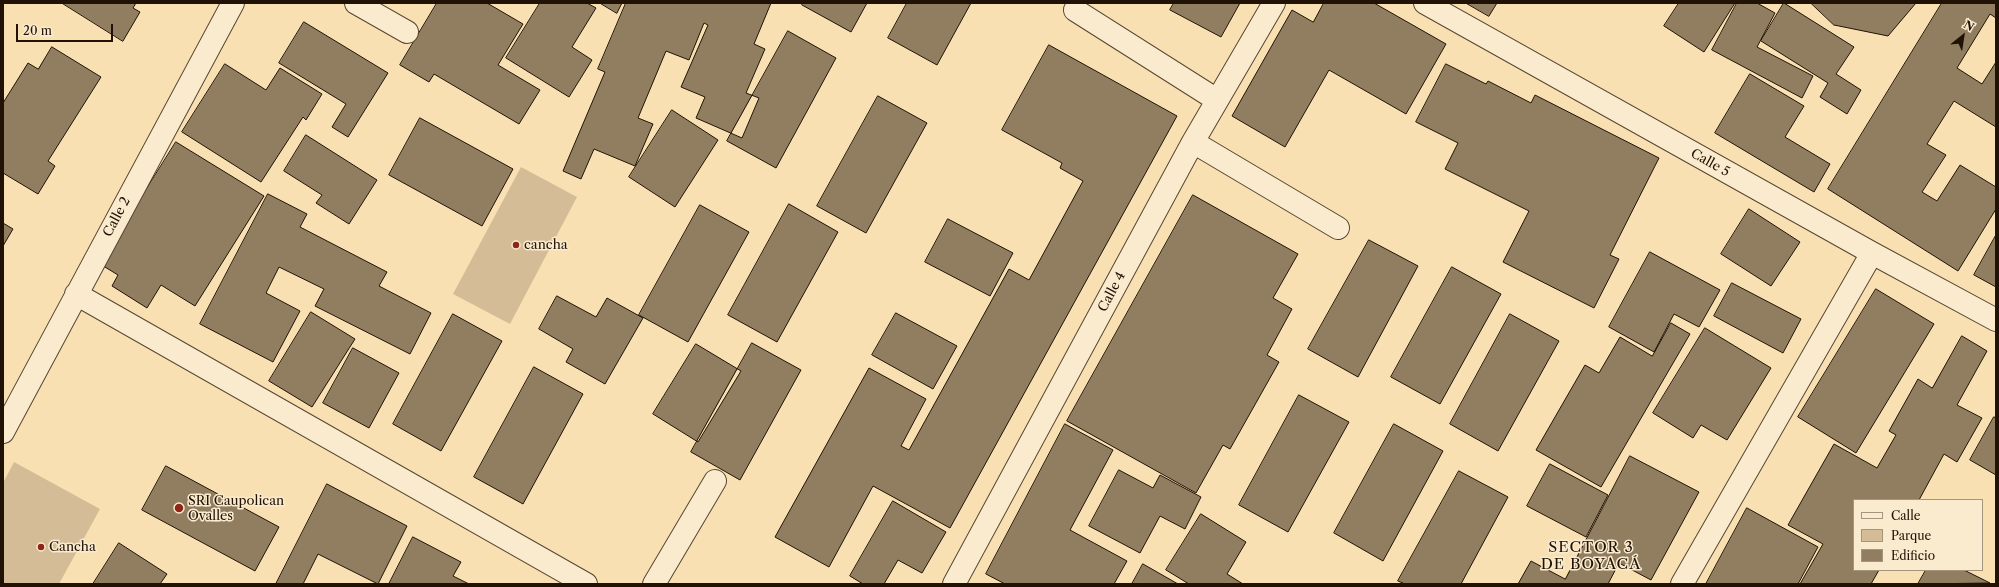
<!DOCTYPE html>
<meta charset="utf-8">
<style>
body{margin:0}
#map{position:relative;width:1999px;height:587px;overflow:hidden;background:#f9e0b3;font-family:"Libre Caslon Text",serif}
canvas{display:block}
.frame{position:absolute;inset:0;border:4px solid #201306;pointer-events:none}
.legend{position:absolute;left:1853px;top:499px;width:130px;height:72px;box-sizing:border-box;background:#fbebce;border:1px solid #a3957e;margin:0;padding:5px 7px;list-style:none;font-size:12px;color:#201306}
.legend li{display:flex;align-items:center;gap:8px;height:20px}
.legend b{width:20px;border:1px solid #a3957e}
.north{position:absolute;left:1943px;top:16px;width:40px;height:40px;-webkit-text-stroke:3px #fbebce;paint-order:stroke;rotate:30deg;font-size:11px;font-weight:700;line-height:16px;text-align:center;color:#201306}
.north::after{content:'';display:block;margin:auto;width:14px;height:18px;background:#201306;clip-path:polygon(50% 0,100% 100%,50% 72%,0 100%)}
.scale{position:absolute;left:16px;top:24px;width:97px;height:18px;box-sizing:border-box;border:2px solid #201306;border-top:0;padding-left:5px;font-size:12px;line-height:14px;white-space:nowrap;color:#201306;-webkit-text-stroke:3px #fbebce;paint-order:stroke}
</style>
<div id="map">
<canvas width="1999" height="587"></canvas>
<div class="frame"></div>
<ul class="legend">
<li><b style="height:5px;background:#fbebce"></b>Calle</li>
<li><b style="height:11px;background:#d4bd96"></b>Parque</li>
<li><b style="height:11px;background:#917e60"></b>Edificio</li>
</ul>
<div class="north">N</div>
<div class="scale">20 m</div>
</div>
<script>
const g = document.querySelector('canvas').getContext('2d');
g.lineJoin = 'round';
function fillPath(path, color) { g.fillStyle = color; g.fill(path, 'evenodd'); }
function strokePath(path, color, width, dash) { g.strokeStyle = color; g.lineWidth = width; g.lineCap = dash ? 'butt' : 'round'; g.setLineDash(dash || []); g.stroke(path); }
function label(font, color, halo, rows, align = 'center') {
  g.font = font + ' "Libre Caslon Text",serif'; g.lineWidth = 3; g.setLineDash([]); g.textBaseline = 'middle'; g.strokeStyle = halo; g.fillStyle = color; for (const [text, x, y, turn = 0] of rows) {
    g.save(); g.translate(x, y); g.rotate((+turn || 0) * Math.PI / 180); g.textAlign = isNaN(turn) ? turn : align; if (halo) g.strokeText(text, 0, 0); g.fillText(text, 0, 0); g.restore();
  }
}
const green = new Path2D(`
 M521,167L577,197L510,324L453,294Z
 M14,462L100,509L59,584H3V483Z`);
const building = new Path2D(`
 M62,3H136L133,8L140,12L123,41Z
 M437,3H487L523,24L498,65L540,90L519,124L434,74L429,82L400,65Z
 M540,3H587L596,8L572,47L592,60L569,97L506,58Z
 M600,3H622L617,13Z
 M626,3H771L754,44L765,49L746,93L759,98L742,138L696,118L705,97L681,87L708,25L704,23L689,60L666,51L638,118L653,124L635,166L594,149L581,179L563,171L605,72L598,69Z
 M803,3H867L851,32L802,5Z
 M907,3H971L937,65L888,38Z
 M1174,3H1240L1221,37L1170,10Z
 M1324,3H1374L1446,44L1406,114L1329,70L1285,147L1232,116L1292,10L1313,22Z
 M1466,3H1497L1489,16Z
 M1679,3H1735L1704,52L1664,26Z
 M1737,3H1757L1775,13L1757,47L1813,76L1802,98L1712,50Z
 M1784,3L1854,47L1836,74L1861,90L1847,114L1820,97L1828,83L1761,41Z
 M1811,3H1916L1888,36L1834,25Z
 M1942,3H1996V18L1990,14L1957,68L1982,84L1996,62V127L1954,101L1927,144L1946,155L1922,192L1937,201L1960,165L1996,187V209L1958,271L1828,189Z
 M304,22L388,73L348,137L332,127L346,104L279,63Z
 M788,31L836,58L776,168L727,141Z
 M1049,45L1177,116L950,528L873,486L829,567L775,537L869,368L926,399L901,446L909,450L1009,269L1029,280L1083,181L1060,168L1062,163L1002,130Z
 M52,47L101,77L48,161L55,166L38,194L3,173V103L28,63L38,69Z
 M225,64L266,90L280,68L322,94L306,120L303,117L261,182L182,132Z
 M1446,64L1486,84L1488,81L1531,103L1535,95L1659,158L1610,255L1619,259L1594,308L1503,262L1529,211L1445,169L1458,143L1416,122Z
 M1750,74L1804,106L1785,137L1830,164L1814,192L1715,133Z
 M878,96L927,123L866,233L817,206Z
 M672,110L718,140L675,207L629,177Z
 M420,118L513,169L482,226L389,175Z
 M306,135L377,180L349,224L316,203L322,195L284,171Z
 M176,142L264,196L195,306L161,285L147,308L112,286L118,275L100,264Z
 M268,194L307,214L300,227L387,272L379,286L431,313L410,354L315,306L324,289L279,267L266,293L300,311L273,362L200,324Z
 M1193,195L1298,254L1273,298L1292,309L1267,355L1279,362L1230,449L1223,445L1196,493L1067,421Z
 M789,204L838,232L777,342L728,315Z
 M700,205L749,232L688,342L639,315Z
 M1749,209L1800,242L1771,286L1721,254Z
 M948,219L1013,253L990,296L925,262Z
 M3,223L13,229L3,246Z
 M1996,235V287L1974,275Z
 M1369,240L1418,266L1358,377L1308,349Z
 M1650,252L1720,290L1699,327L1674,314L1654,352L1609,327Z
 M1452,267L1501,294L1440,404L1391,377Z
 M1732,283L1801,319L1783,353L1714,316Z
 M1876,289L1934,324L1856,453L1798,417Z
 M557,296L596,317L607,298L643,318L605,384L566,362L573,349L539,329Z
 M311,312L355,339L312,407L269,381Z
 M896,313L957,346L933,389L872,355Z
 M453,314L502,341L441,451L393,424Z
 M1510,314L1559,341L1498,451L1450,424Z
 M1671,323L1690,334L1601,487L1536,450L1585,365L1599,373L1620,337L1652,356Z
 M1705,328L1771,368L1727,440L1701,425L1693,438L1653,413Z
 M1962,336L1987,351L1957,405L1982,418L1957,462L1944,454L1919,500H1854V570H1879L1871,584H1800L1823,544L1788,525L1834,444L1877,468L1896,435L1889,431L1918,379L1932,388Z
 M752,343L801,370L740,480L691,452Z
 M696,344L741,371L698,442L653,414Z
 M353,348L399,373L369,428L323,403Z
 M534,367L583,394L523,504L474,477Z
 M1299,395L1349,422L1288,532L1239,505Z
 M1994,417L1996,418V475L1970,460Z
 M1065,424L1113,450L1070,530L1127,561L1114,584H1005L986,574Z
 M1394,424L1443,451L1383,561L1334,533Z
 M1630,456L1699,492L1651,580L1619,563L1608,584H1518L1531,561L1565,579Z
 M1550,464L1608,495L1586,537L1527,506Z
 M166,466L279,527L255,571L142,510Z
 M1119,470L1153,488L1160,475L1201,497L1185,529L1160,516L1140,553L1089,526Z
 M1459,471L1508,497L1461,584H1405L1398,581Z
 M327,484L407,526L378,584L318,554L303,584H276Z
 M893,501L946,532L922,573L898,560L884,584H863L850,576Z
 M1747,508L1818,547L1798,584H1706Z
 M1201,514L1246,542L1227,574L1243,584H1189L1166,570Z
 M413,537L461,562L453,576L469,584H389Z
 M119,543L167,574L160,584H93Z
 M1143,564L1178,584H1132Z
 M1926,570H1964L1990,583L1918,584Z`);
const minor = new Path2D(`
 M356,3L407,32
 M1425,3L1872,253L1996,320
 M1075,10L1217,100
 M1193,142L1338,228
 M76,294L586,584
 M3,432L233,3
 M654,584L715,481
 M954,584L1193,142L1274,3
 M1682,584L1872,253`);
const markers = [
 [516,245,4,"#8f2418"],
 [179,508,5,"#8f2418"],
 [41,547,4,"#8f2418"]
];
const streetNames = [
 ["Calle 5",1710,163,29],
 ["Calle 2",117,217,-62],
 ["Calle 4",1112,292,-62]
];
const poiNames = [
 ["cancha",524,245],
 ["SRI Caupolican",188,501],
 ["Ovalles",188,516],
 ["Cancha",49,547]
];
const quarterNames = [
 ["SECTOR 3",1591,548],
 ["DE BOYACÁ",1591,565]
];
fillPath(green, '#d4bd96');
fillPath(building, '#917e60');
strokePath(building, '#201306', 1);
strokePath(minor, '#564631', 24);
strokePath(minor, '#fbebce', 22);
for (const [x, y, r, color] of markers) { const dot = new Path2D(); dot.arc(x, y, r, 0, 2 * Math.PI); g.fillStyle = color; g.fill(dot); strokePath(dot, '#fbebce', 1.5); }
label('13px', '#201306', '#fbebce', streetNames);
label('13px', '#201306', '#fbebce', poiNames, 'left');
g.letterSpacing = '1px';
label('15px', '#201306', '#fbebce', quarterNames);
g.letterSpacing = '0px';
</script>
